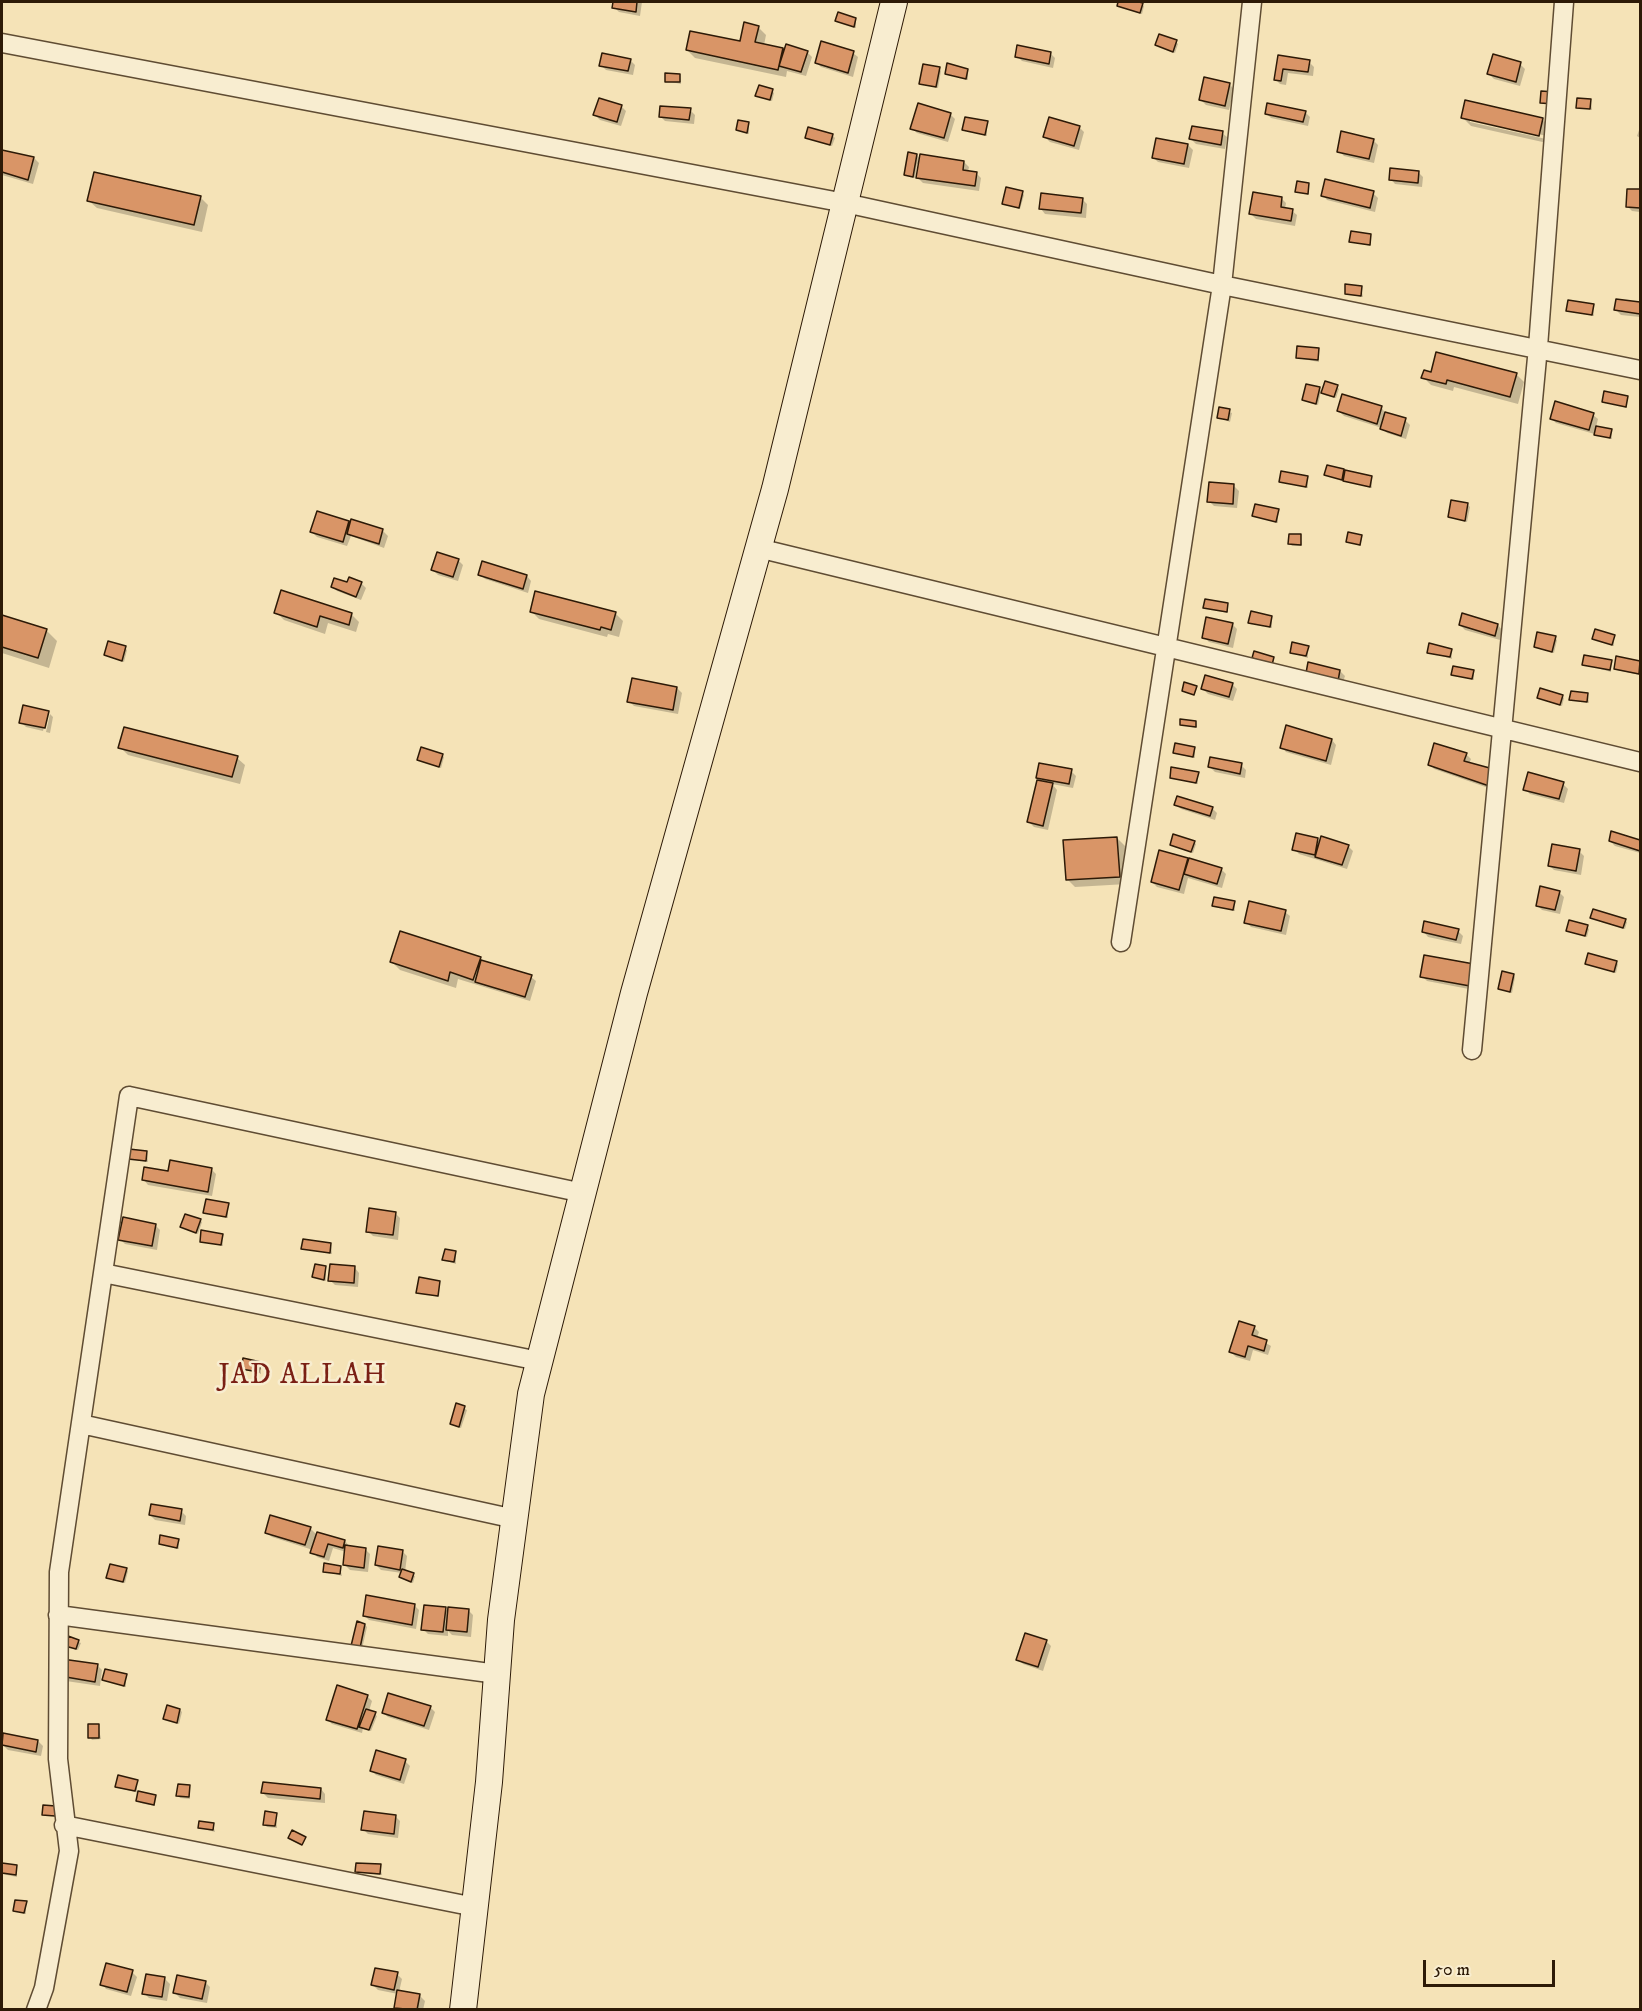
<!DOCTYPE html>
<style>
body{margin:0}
#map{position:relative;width:1642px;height:2011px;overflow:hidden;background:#f5e3b7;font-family:"IM FELL DW Pica",serif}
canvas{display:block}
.frame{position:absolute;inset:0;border:3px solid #2d1a07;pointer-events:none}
.scale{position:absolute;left:1423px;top:1960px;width:132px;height:27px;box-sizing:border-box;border:3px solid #2d1a07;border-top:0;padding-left:8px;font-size:18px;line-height:21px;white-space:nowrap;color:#2d1a07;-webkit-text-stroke:4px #f8edd0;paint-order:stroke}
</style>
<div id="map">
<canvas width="1642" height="2011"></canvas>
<div class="frame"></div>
<div class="scale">50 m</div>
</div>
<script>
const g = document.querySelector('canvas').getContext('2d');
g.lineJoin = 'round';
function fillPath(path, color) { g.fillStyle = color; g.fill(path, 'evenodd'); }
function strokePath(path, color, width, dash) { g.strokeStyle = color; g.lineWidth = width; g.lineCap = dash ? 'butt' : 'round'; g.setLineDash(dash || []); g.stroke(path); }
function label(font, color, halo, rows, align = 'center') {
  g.font = font + ' "IM FELL DW Pica",serif'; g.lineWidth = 5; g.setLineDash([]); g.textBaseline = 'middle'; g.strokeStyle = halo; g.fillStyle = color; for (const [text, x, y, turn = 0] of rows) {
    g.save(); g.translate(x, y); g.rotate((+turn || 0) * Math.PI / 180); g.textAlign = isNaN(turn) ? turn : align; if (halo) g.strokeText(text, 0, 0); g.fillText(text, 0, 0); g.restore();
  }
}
const shadow = new Path2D(`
 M615,2H642L640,16L619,12L614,7Z
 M1120,2L1142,4L1144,6L1142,14L1121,7Z
 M856,20V28L837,21Z
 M758,27L766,35L764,45L785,52H807L812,57L806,76L787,71L786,77L695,58L687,50L741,43Z
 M1176,42L1178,44L1175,53L1157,45Z
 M853,53L858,57L853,77L821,67L816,62Z
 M1050,53L1055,58L1053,68L1022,61L1017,56Z
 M1279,57L1309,62L1314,67L1313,76L1288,73L1286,85L1280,84L1275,79Z
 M630,60L635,65L633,75L606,70L601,65Z
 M1520,64L1525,69L1520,86L1494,79L1489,74Z
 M939,69L941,71L938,88L921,83Z
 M968,70V80L947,73Z
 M680,75L681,84L666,81Z
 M1229,84L1234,89L1229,110L1206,105L1201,100Z
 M772,91L774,93L772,101L757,96Z
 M1591,101L1592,110L1578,107Z
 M621,106L626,111L621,126L600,120L595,115Z
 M690,110L695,115L694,124L665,121L660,116Z
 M1305,112L1310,117L1308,126L1271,118L1266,113Z
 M950,114L955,119L948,142L917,133L912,128Z
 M1463,118L1542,119L1550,127L1547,143L1471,126ZM1470,119L1547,136L1546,139L1470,122Z
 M987,123V136L964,130Z
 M749,124V134L737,130Z
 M1079,127L1084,132L1079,150L1050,142L1045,137Z
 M1640,127V138L1637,136Z
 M1222,133L1227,137L1225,149L1196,144L1191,139Z
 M833,136L835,138L832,146L807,137Z
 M1373,140L1378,145L1374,163L1344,156L1339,151Z
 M1188,145L1193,150L1189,168L1158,162L1153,157Z
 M2,151L34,158L39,163L33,184L2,175Z
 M917,155L920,159L964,162L969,167L968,172L976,173L981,178L979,191L923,183L918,178L920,165L917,164L915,178L908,176L906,174Z
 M1418,172L1423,177L1422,187L1395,184L1391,179Z
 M1309,184V195L1297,191Z
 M1628,190L1640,191V212L1632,211L1627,206Z
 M1022,192L1024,195L1020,209L1003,204Z
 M1373,193L1378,198L1375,212L1327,200L1323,195Z
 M200,197L208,205L202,232L97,208L89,201Z
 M1281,198L1286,203L1285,209L1292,211L1297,215L1295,226L1256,219L1251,214Z
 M1082,199L1087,204L1086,218L1045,214L1041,209Z
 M1370,235L1371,246L1351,242Z
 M1361,287L1363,297L1346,294Z
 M1617,301L1640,304V317L1621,315L1616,310Z
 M1593,305L1594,316L1568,310Z
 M1318,349L1319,362L1297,358Z
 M1432,374H1516L1524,382L1518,404L1454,387L1453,391L1431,385L1423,377Z
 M1337,387L1339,389L1336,398L1325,395L1321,391L1318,405L1304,400L1319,389L1323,392Z
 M1627,397V408L1604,401Z
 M1381,407L1386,414L1405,420L1410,425L1406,439L1387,433L1382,428L1344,416L1339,411Z
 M1220,409L1232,413L1230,422L1218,417Z
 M1593,415L1598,419L1596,427L1611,430L1612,439L1556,423L1551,418Z
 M1343,470L1346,473L1371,477L1372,488L1326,475Z
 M1307,477L1308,488L1281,482Z
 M1234,486L1239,491L1237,508L1214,506L1209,501Z
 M1468,505L1470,507L1467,522L1449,517Z
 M1278,511V523L1254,516Z
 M352,521L383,531L388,536L384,548L351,536L347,546L317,537L312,532L348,522L351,525Z
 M1300,535L1302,546H1292L1290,544Z
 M1361,536V546L1347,542Z
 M458,560L463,565L458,581L438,575L433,570Z
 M480,574L527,576L531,581L528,593L485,579Z
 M361,583L366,588L361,600L337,591L332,586Z
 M1228,604V613L1205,608Z
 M531,611L615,613L623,621L619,637L608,634L607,637L539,619Z
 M276,612L351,614L359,622L356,632L328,623L325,634L284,620Z
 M2,616L47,631L57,641L49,668L2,653Z
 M1272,617V628L1250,622Z
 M1232,624L1237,629L1233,648L1209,642L1204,637Z
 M1460,625H1498L1502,630L1500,640L1465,630Z
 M1614,636V646L1594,639Z
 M1555,638L1557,640L1554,653L1535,647Z
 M1308,647V658L1291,653Z
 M125,648L127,650L124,662L105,654Z
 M1451,650L1452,659L1429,652Z
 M1618,658L1640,662V675L1617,670Z
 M1611,662V672L1583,664Z
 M1340,671L1345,676L1342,685L1312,678Z
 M1474,672V680L1453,674Z
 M1232,684L1237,689L1233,701L1208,694L1203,689Z
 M677,688L682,693L678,714L634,706L629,701Z
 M1588,695L1589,703L1571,699Z
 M1562,696L1564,698L1562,706L1539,698Z
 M48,712L43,731L26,727L21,722Z
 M50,714L53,717L50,733L46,732Z
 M1196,722L1197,728L1181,725Z
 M1332,740L1336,745L1331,765L1286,752L1282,747Z
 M120,747L237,758L245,765L240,784L128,755Z
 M1195,748V758L1174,753Z
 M1466,754L1471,759L1469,764L1497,791L1434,769L1430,764Z
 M442,755L444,757L441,768L419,759Z
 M1241,765L1246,770L1245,778L1215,772L1210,767Z
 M1071,771L1076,776L1073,788L1052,784L1057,790L1048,830L1034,827L1029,822L1043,783L1038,777Z
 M1198,773V784L1171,778Z
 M1563,784L1568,789L1564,803L1530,794L1525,789Z
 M1176,804L1212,808L1217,813L1215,820L1181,809Z
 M1612,833L1640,841V853L1615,846L1610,841Z
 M1117,838L1125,846L1127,884L1075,887L1067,879Z
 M1317,839L1321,843L1348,846L1353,851L1347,869L1299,854L1294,849Z
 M1194,842L1196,844L1193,853L1172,845Z
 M1579,851L1584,856L1581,875L1554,870L1549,865Z
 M1160,852L1221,869L1226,874L1222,888L1188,878L1184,894L1157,887L1152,882Z
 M1559,892L1564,897L1560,914L1542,910L1537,905Z
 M1234,903L1235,911L1214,906Z
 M1285,912L1290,916L1286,935L1251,927L1246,922Z
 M1592,918L1625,920L1627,922L1625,929Z
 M1587,927L1589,929L1587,937L1568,930Z
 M1458,931L1463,936L1461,944L1428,937L1424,932Z
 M480,958L484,962L531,977L536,981L530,1001L458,979L456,988L400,970L392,962Z
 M1616,962L1618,964L1616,973L1587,963Z
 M1473,966L1474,990L1427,981L1422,976Z
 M1513,975L1515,977L1512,993L1501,990L1499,988Z
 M147,1152L148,1162L130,1159Z
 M211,1169L216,1174L212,1196L148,1185L144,1180L169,1173Z
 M228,1205V1218L205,1212Z
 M395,1213L400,1218L398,1240L373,1236L368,1231Z
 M200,1220L202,1222L198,1234L182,1227Z
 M155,1225L160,1230L157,1250L125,1244L120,1239Z
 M222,1235L223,1246L201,1241Z
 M331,1244L332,1254L303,1248Z
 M456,1253V1264L444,1260Z
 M326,1268V1281L314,1277Z
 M355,1268L359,1273L358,1287L335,1285L330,1280Z
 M440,1282L439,1297L418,1292Z
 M1254,1327L1259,1332L1257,1338L1271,1346L1268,1355L1253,1350L1250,1361L1236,1357L1231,1352Z
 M260,1363L261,1374L243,1368Z
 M457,1405L467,1410L461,1428L451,1424Z
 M181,1511L186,1516L185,1525L155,1520L150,1515Z
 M310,1528L317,1535L345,1541L350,1547L365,1549L370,1554L368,1572L350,1570L345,1565L346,1552L333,1548L329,1561L317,1557L313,1550L272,1537L267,1533Z
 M178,1540L179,1549L160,1544Z
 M402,1551L407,1556L405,1572L415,1576L413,1583L403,1579L402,1573L381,1570L376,1565Z
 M340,1568L342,1576L325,1571Z
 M126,1569L128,1571L125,1583L108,1577Z
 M414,1605L419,1610L416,1629L369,1620L364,1615Z
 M445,1609L449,1612L468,1610L473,1615L471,1637L452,1635L448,1631V1636L428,1634L423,1629Z
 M365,1625L367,1627L362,1649L355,1647Z
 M69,1638L81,1643L78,1650L66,1646Z
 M1046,1641L1051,1646L1043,1671L1023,1664L1018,1659Z
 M97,1665L102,1670L100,1686L66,1681L61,1676Z
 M126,1676V1687L104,1680Z
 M367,1696L372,1701L369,1711L377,1716L371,1731L363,1728L362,1733L332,1724L327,1719Z
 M430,1707L435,1712L429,1730L388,1717L383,1713Z
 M180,1710L182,1712L179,1724L165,1718Z
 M98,1725L101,1739L92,1740L90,1737Z
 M38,1741L43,1746L41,1756L8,1750L3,1745Z
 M405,1761L410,1766L404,1784L376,1775L371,1770Z
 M137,1781V1792L155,1797V1806L140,1803L139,1793L119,1788L117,1786Z
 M189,1786L190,1799L180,1798L178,1796Z
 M321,1789L325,1794V1803L268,1798L263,1793Z
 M276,1814L277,1828L267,1827L265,1825Z
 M395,1816L400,1821L398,1838L368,1834L363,1829Z
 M213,1824L215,1832L200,1828Z
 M2,1864L17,1866V1877L2,1874Z
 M380,1866L382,1875L357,1872Z
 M26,1903V1914L14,1910Z
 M132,1972L137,1977L131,1996L106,1989L102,1984Z
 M397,1974L402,1979L399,1992L420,1996L425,2001L423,2010H397L395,2007L398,1994L378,1990L373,1985Z
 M147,1976L165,1979L170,1984L167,2001L149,1998L144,1993Z
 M205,1982L210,1987L207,2003L180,1998L175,1993Z`);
const building = new Path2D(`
 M613,2H637L636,12L612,8Z
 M1118,2H1139L1143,3L1140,13L1117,6Z
 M838,12L856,18L854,27L835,21Z
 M744,22L759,26L755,42L783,48L778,70L686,50L690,31L740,41Z
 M1159,34L1177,40L1173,52L1155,45Z
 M821,41L854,51L848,73L815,63Z
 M786,44L808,51L801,72L779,66Z
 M1017,45L1051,52L1049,64L1015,57Z
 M602,53L631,59L628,71L599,66Z
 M1493,54L1521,62L1516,82L1487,74Z
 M1278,55L1310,60L1308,72L1283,69L1281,81L1274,80Z
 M947,63L968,69L966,79L945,74Z
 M923,64L940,67L936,87L919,84Z
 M665,73L680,74V82H665Z
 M1204,77L1230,83L1225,106L1199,100Z
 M759,85L773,89L770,100L755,96Z
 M1541,91L1555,92L1554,104L1540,103Z
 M599,98L622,105L617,122L593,115Z
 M1577,98L1591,99L1590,109L1576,108Z
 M1465,100L1543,118L1539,136L1461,118Z
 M918,103L951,113L944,138L910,129Z
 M1267,103L1306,111L1303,122L1265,114Z
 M660,106L691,108L689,120L659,117Z
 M965,117L988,121L985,135L962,130Z
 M1049,117L1080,126L1074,146L1043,137Z
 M738,120L749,122L747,133L736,130Z
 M1192,126L1223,131L1221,145L1189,139Z
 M808,127L833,134L830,145L805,138Z
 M1341,131L1374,139L1369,159L1337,152Z
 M1156,138L1188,144L1184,164L1152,158Z
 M2,150L34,157L28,180L2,172Z
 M908,152L917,154L913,177L904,175Z
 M920,154L964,161L963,170L977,172L975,186L916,178Z
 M1390,168L1419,171L1418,183L1389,180Z
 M94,172L201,196L194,225L87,201Z
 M1325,179L1374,191L1370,208L1321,196Z
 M1297,181L1309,183L1308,194L1295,192Z
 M1006,187L1023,191L1019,208L1002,204Z
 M1627,189H1640V208L1626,207Z
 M1253,192L1282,197L1281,207L1293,209L1291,221L1249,214Z
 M1041,193L1083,198L1081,213L1039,209Z
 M1351,231L1371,234L1370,245L1349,242Z
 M1345,284L1362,286L1361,296L1345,294Z
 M1616,299L1640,302V314L1614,310Z
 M1568,300L1594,304L1592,315L1566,311Z
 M1297,346L1319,348L1318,360L1296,358Z
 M1436,352L1517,373L1510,397L1447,380L1446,384L1421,378L1424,370L1431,372Z
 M1325,381L1338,385L1334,397L1321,393Z
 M1306,384L1320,387L1316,404L1302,400Z
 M1604,391L1628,396L1626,407L1602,402Z
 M1342,394L1382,406L1377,424L1337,411Z
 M1555,401L1594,413L1589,430L1550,419Z
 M1219,407L1230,409L1228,420L1217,418Z
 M1385,412L1406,418L1401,436L1380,429Z
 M1596,426L1612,429L1610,438L1594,435Z
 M1327,465L1344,469L1342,480L1324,475Z
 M1345,470L1372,476L1370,487L1343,481Z
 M1281,471L1308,476L1306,487L1279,482Z
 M1209,482L1234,484L1233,504L1207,502Z
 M1451,500L1468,503L1465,521L1448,517Z
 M1255,504L1279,509L1276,522L1252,516Z
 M317,511L349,521L343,542L310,532Z
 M351,519L383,529L379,544L347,534Z
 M1348,532L1362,535L1360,545L1346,542Z
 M1289,534H1301V545L1288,544Z
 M437,552L459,559L453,577L431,570Z
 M482,561L527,575L523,589L478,575Z
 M349,577L362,582L356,597L331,587L334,578L347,582Z
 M281,590L352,613L349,625L320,616L317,627L274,613Z
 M535,591L616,612L611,630L601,627L600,630L530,612Z
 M1205,599L1228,603L1227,612L1203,608Z
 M1251,611L1272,616L1270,627L1248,623Z
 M1462,613L1498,624L1495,636L1459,625Z
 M2,615L47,629L38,658L2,647Z
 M1206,617L1233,623L1228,644L1202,638Z
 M1595,629L1615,635L1612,645L1592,639Z
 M1537,632L1556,636L1552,652L1534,647Z
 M108,641L126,646L122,661L104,655Z
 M1292,642L1309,646L1306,656L1290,653Z
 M1429,643L1452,649L1450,657L1427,653Z
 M1254,651L1274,657L1272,665L1252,658Z
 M1584,655L1612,660L1610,670L1582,665Z
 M1616,656L1640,661L1639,674L1614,669Z
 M1308,662L1340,670L1338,681L1306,673Z
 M1453,666L1474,670L1472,679L1451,675Z
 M1205,675L1233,683L1229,697L1201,689Z
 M632,678L677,687L673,710L627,702Z
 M1184,682L1197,686L1194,695L1182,691Z
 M1540,688L1563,695L1560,705L1537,698Z
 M1571,691L1588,693L1587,702L1569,700Z
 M23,705L49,711L45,728L19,723Z
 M1180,719L1196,721V727L1180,725Z
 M1286,725L1332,739L1326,761L1280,748Z
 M124,727L238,756L232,777L118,748Z
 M1175,743L1195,747L1193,757L1173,753Z
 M1434,743L1467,753L1464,761L1497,770L1492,787L1428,765Z
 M421,747L443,754L439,767L417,760Z
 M1210,757L1242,763L1240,774L1208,767Z
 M1039,763L1072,769L1069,784L1036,778Z
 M1171,767L1199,772L1196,783L1170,778Z
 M1528,772L1564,782L1559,799L1523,790Z
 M1037,780L1053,783L1043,826L1027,822Z
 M1177,796L1213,807L1210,816L1174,805Z
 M1611,831L1640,840V851L1609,841Z
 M1296,833L1318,838L1315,855L1292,850Z
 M1173,834L1195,841L1191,852L1170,845Z
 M1321,836L1349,845L1342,865L1315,857Z
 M1117,837L1120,877L1066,880L1063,840Z
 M1552,844L1580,849L1576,871L1548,866Z
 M1159,850L1188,858L1179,890L1151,882Z
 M1189,858L1222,868L1217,884L1184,874Z
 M1540,886L1560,891L1555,910L1536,906Z
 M1214,897L1235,901L1233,910L1212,906Z
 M1249,901L1286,910L1281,931L1244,923Z
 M1593,909L1626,919L1623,928L1590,918Z
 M1569,920L1588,925L1585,936L1566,931Z
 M1424,921L1459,929L1456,940L1422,932Z
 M400,931L481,957L473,980L450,972L448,981L390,962Z
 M1588,953L1617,961L1614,972L1585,964Z
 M1424,955L1474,964L1470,986L1420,977Z
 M481,960L532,975L525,997L475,982Z
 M1502,971L1514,974L1510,992L1498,989Z
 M129,1149L147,1151L146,1161L128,1159Z
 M170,1160L212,1168L208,1192L142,1180L144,1167L168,1171Z
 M206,1199L229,1203L226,1217L203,1213Z
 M369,1208L396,1212L393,1235L366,1232Z
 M185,1214L201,1219L196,1233L180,1227Z
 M123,1217L156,1224L152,1246L118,1240Z
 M201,1230L223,1234L221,1245L200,1242Z
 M303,1239L331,1243L330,1253L301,1249Z
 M445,1249L456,1251L454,1262L442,1260Z
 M315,1264L326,1266L324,1280L312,1277Z
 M330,1264L355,1266L354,1283L328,1281Z
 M419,1277L440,1281L438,1296L416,1293Z
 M1239,1321L1255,1326L1252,1335L1267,1340L1264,1351L1248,1346L1245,1357L1229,1352Z
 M243,1358L261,1362L259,1372L241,1369Z
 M456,1403L465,1406L459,1427L450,1424Z
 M151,1504L182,1509L180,1521L149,1515Z
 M270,1515L311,1527L305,1545L265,1533Z
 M317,1532L345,1540L343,1548L328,1544L324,1557L310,1553Z
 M160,1535L179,1539L177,1548L159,1544Z
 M345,1545L366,1548L364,1568L343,1565Z
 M378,1546L403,1550L400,1570L375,1565Z
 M324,1563L341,1566L340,1574L323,1572Z
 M110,1564L127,1568L123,1582L106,1578Z
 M402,1569L414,1573L411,1582L399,1577Z
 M366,1595L415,1604L412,1625L363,1616Z
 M424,1605L446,1607L443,1632L421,1630Z
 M448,1607L469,1609L467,1632L446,1630Z
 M357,1621L365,1624L360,1648L351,1646Z
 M1025,1633L1047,1640L1038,1667L1016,1660Z
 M68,1636L79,1640L76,1649L65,1646Z
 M62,1659L98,1664L95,1682L60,1676Z
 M105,1669L127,1674L124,1686L102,1680Z
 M337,1685L368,1695L357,1729L326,1720Z
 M388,1693L431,1706L424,1726L382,1713Z
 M167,1705L180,1709L177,1723L163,1719Z
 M366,1709L376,1712L369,1730L359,1727Z
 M88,1724H99V1738H88Z
 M3,1733L38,1740L36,1752L2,1745Z
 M376,1750L406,1759L400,1780L370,1771Z
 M118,1775L138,1780L135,1791L115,1787Z
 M263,1782L321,1788L320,1799L261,1793Z
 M178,1784L190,1785L189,1797L176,1796Z
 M138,1791L156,1795L154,1805L136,1801Z
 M43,1805L56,1806L55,1816L42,1815Z
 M265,1811L277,1813L275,1826L263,1825Z
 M364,1811L396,1815L394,1834L361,1830Z
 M199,1821L214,1823L213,1830L198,1828Z
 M292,1830L306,1837L302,1845L288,1838Z
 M2,1863L17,1865L16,1875L2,1873Z
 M356,1863L381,1864L380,1874L355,1872Z
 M15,1900L27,1901L24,1913L13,1911Z
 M106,1963L133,1970L127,1992L100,1985Z
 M375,1968L398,1972L394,1990L371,1985Z
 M146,1974L165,1977L162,1997L142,1994Z
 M177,1975L206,1981L202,1999L173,1993Z
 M397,1990L420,1994L417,2010L394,2008Z`);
const street = new Path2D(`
 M2,43L845,203L1222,285L1640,370
 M758,548L1640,762
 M1121,942L1222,285L1252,2
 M1472,1050L1538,347L1564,2
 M103,1273L539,1361
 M81,1424L515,1519
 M58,1615L497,1674
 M64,1825L475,1907
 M36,2010L44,1988L69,1851L58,1759L59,1572L129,1096L583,1193`);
const secondary = new Path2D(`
 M463,2010L489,1782L501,1620L531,1394L634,993L775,489L894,2`);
const quarterNames = [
 ["JAD ALLAH",303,1377]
];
fillPath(shadow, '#0003');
fillPath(building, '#d99567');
strokePath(building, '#2d1a07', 1.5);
strokePath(street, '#5f4c33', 21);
strokePath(secondary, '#2d1a07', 28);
strokePath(street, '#f8edd0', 18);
strokePath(secondary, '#f8edd0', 26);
g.letterSpacing = '1.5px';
label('28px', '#7a1f14', '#f8edd0', quarterNames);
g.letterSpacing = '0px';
</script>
